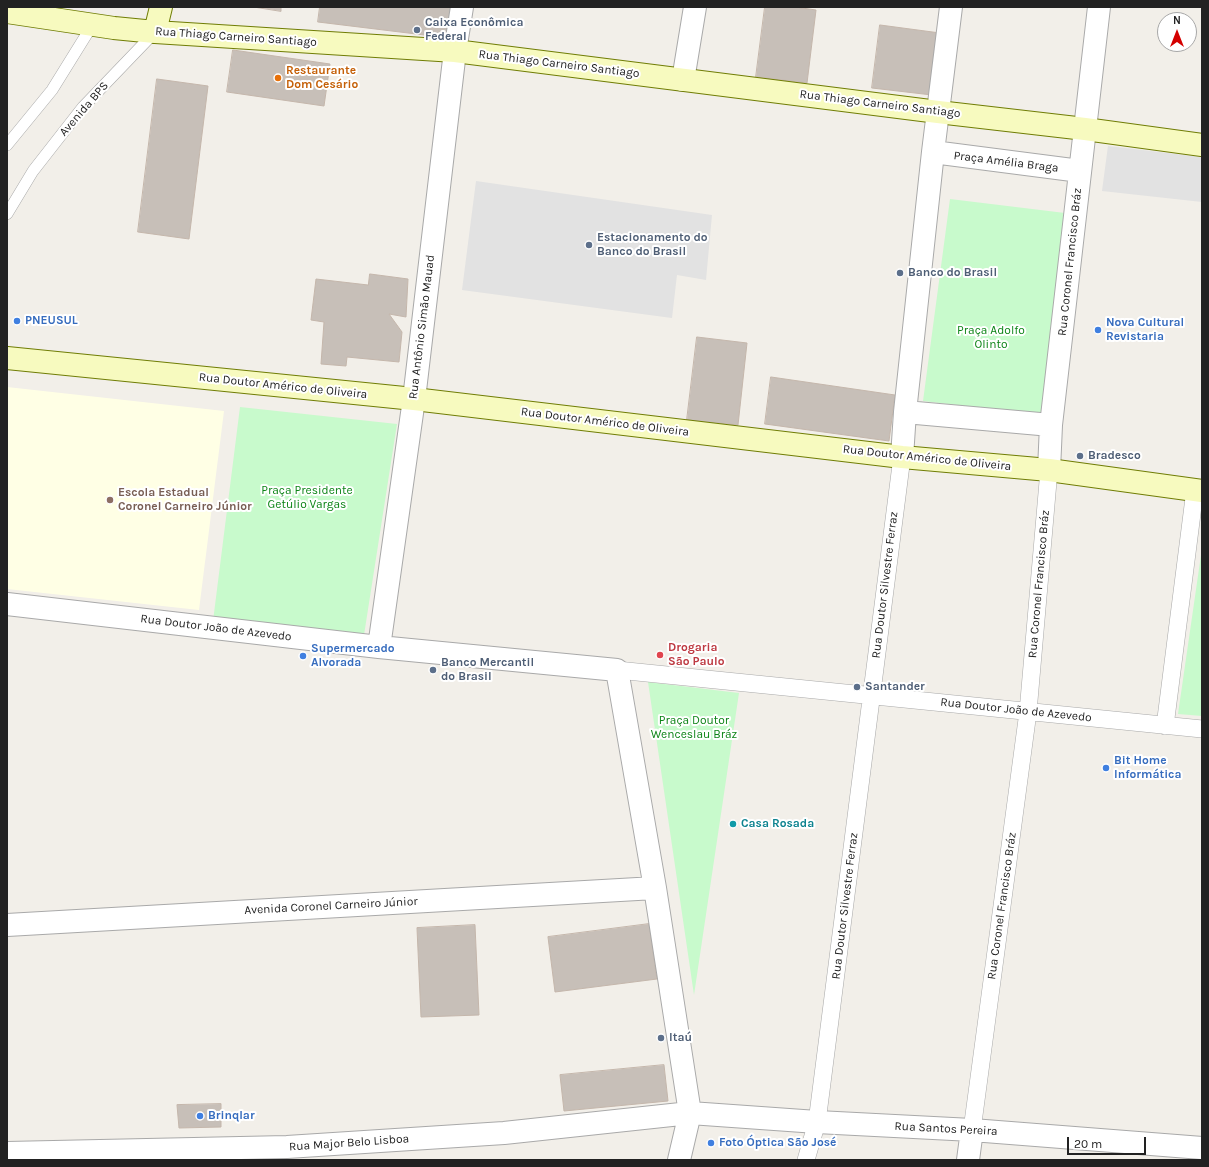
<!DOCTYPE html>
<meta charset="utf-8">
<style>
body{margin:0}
#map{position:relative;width:1209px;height:1167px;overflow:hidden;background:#f2efe9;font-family:Karla,sans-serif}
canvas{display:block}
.frame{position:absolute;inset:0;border:8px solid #222;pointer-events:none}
.north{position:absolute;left:1157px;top:12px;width:40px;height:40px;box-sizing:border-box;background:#fff;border:1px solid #a7a7a7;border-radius:50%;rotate:0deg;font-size:11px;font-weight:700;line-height:16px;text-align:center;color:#222}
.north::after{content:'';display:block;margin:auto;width:14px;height:18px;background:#d40000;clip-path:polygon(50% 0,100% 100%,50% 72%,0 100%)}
.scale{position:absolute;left:1067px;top:1137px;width:79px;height:18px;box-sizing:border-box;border:2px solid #222;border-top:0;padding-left:5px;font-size:12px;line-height:14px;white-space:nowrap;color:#222;-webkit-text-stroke:3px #fff;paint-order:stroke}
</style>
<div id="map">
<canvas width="1209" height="1167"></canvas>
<div class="frame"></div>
<div class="north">N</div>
<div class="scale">20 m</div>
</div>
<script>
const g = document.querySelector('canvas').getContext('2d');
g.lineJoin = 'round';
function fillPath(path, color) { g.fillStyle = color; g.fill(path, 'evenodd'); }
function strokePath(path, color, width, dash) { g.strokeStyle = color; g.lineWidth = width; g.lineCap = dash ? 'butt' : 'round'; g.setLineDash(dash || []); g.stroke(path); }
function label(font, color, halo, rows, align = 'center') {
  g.font = font + ' Karla,sans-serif'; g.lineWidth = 4; g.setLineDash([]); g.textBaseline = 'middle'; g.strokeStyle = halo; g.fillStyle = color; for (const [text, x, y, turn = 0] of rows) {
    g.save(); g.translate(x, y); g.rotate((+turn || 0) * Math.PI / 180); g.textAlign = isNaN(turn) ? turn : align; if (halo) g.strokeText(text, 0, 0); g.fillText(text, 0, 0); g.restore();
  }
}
const education = new Path2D(`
 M7,387L224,411L199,610L7,589Z`);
const park = new Path2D(`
 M950,199L1065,213L1043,415L923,401Z
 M240,407L397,424L364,635L213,621Z
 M1202,548V716L1178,714Z
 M648,682L739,693L694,995Z`);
const parking = new Path2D(`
 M1108,146L1202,157V202L1102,191Z
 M476,181L712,215L706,280L677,275L672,318L462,290Z`);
const building = new Path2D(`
 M254,7H281V11Z
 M320,7H453L449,38L318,22Z
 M765,7H795L816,10L807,83L756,77Z
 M880,25L940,33L932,95L872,88Z
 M233,50L330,64L324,106L227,92Z
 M157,79L208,86L189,239L138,232Z
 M370,274L408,279L406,317L389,314L402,332L399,362L347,357L346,366L321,364L324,322L311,320L316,279L368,285Z
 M697,337L747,343L738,425L687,420Z
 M771,377L895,395L889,441L765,424Z
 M649,924L657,979L555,992L548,937Z
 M475,925L479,1015L421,1017L417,928Z
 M664,1065L668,1101L564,1111L560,1075Z
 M221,1104V1127L179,1128L177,1105Z`);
const service = new Path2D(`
 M7,145L52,90L93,24
 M7,214L33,171L83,107L155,32`);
const pedestrian = new Path2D(`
 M617,670L1202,729
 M1165,726L1195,490
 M972,1130L1028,712L1049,470
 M806,1160L817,1122L902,457`);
const minor = new Path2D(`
 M683,80L695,7
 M933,152L1080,171
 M905,412L1051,425
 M902,457L905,412L933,152L951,7
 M1049,470L1051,425L1099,7
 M7,604L379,647L617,670L655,888L690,1113L679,1160
 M379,647L414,399L455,51L462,7
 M7,925L655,888
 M7,1153L287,1147L504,1133L690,1113L817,1122L972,1130L1202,1148
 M968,1160L972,1130`);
const secondary = new Path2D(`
 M7,12L114,28L155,32L455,51L938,112L1085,129L1202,145
 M155,32L161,7
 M7,358L414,399L902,457L1049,470L1202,491`);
const markers = [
 [417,30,4,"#5c6f8a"],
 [278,78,4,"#e8710a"],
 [589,245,4,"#5c6f8a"],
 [900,273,4,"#5c6f8a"],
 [17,321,4,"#3f7fe0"],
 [1098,330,4,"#3f7fe0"],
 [1080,456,4,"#5c6f8a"],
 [110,500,4,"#8d6e63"],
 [660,655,4,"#e0444e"],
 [303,656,4,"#3f7fe0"],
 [433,670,4,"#5c6f8a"],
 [857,687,4,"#5c6f8a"],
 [1106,768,4,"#3f7fe0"],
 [733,824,4,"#0f9aa8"],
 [661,1038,4,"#5c6f8a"],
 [200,1116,4,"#3f7fe0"],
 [711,1143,4,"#3f7fe0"]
];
const serviceNames = [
 ["Caixa Econômica",425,23],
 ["Federal",425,37],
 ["Estacionamento do",597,238],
 ["Banco do Brasil",597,252],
 ["Banco do Brasil",908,273],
 ["Bradesco",1088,456],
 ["Banco Mercantil",441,663],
 ["do Brasil",441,677],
 ["Santander",865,687],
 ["Itaú",669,1038]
];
const streetNames = [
 ["Rua Thiago Carneiro Santiago",236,37,4],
 ["Rua Thiago Carneiro Santiago",559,64,7],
 ["Rua Thiago Carneiro Santiago",880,104,7],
 ["Avenida BPS",84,109,-49],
 ["Praça Amélia Braga",1006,162,7],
 ["Rua Coronel Francisco Bráz",1070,262,-84],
 ["Rua Antônio Simão Mauad",422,327,-83],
 ["Rua Doutor Américo de Oliveira",283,386,6],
 ["Rua Doutor Américo de Oliveira",605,422,7],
 ["Rua Doutor Américo de Oliveira",927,458,6],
 ["Rua Coronel Francisco Bráz",1039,584,-85],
 ["Rua Doutor Silvestre Ferraz",885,585,-83],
 ["Rua Doutor João de Azevedo",216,628,7],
 ["Rua Doutor João de Azevedo",1016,710,6],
 ["Avenida Coronel Carneiro Júnior",331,906,-3],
 ["Rua Doutor Silvestre Ferraz",845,906,-83],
 ["Rua Coronel Francisco Bráz",1002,906,-82],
 ["Rua Santos Pereira",946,1129,3],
 ["Rua Major Belo Lisboa",349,1143,-4]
];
const foodNames = [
 ["Restaurante",286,71],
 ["Dom Cesário",286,85]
];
const shopNames = [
 ["PNEUSUL",25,321],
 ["Nova Cultural",1106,323],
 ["Revistaria",1106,337],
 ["Supermercado",311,649],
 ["Alvorada",311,663],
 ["Bit Home",1114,761],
 ["Informática",1114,775],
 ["Brinqlar",208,1116],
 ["Foto Óptica São José",719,1143]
];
const parkNames = [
 ["Praça Adolfo",991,331],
 ["Olinto",991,345],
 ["Praça Presidente",307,491],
 ["Getúlio Vargas",307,505],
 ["Praça Doutor",694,721],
 ["Wenceslau Bráz",694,735]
];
const educationNames = [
 ["Escola Estadual",118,493],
 ["Coronel Carneiro Júnior",118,507]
];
const healthNames = [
 ["Drogaria",668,648],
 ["São Paulo",668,662]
];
const cultureNames = [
 ["Casa Rosada",741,824]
];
fillPath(education, '#ffffe5');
fillPath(park, '#c8facc');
fillPath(parking, '#e2e2e2');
fillPath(building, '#c7bfb8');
strokePath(building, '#c4b6ab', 1);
strokePath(service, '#a9a9a9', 12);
strokePath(pedestrian, '#a9a9a9', 18);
strokePath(minor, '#a9a9a9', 24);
strokePath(secondary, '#707d05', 24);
strokePath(service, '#fff', 11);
strokePath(pedestrian, '#fff', 17);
strokePath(minor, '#fff', 22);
strokePath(secondary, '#f7fabf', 22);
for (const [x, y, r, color] of markers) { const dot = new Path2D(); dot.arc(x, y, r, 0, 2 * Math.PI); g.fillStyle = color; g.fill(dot); strokePath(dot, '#fff', 1.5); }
label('bold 12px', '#4e5e75', '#fff', serviceNames, 'left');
label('12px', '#222', '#fff', streetNames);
label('bold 12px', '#c56008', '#fff', foodNames, 'left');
label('bold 12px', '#366cbe', '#fff', shopNames, 'left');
label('12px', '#0c8416', '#fff', parkNames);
label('bold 12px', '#785e54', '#fff', educationNames, 'left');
label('bold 12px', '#be3a42', '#fff', healthNames, 'left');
label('bold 12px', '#0d838f', '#fff', cultureNames, 'left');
</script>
